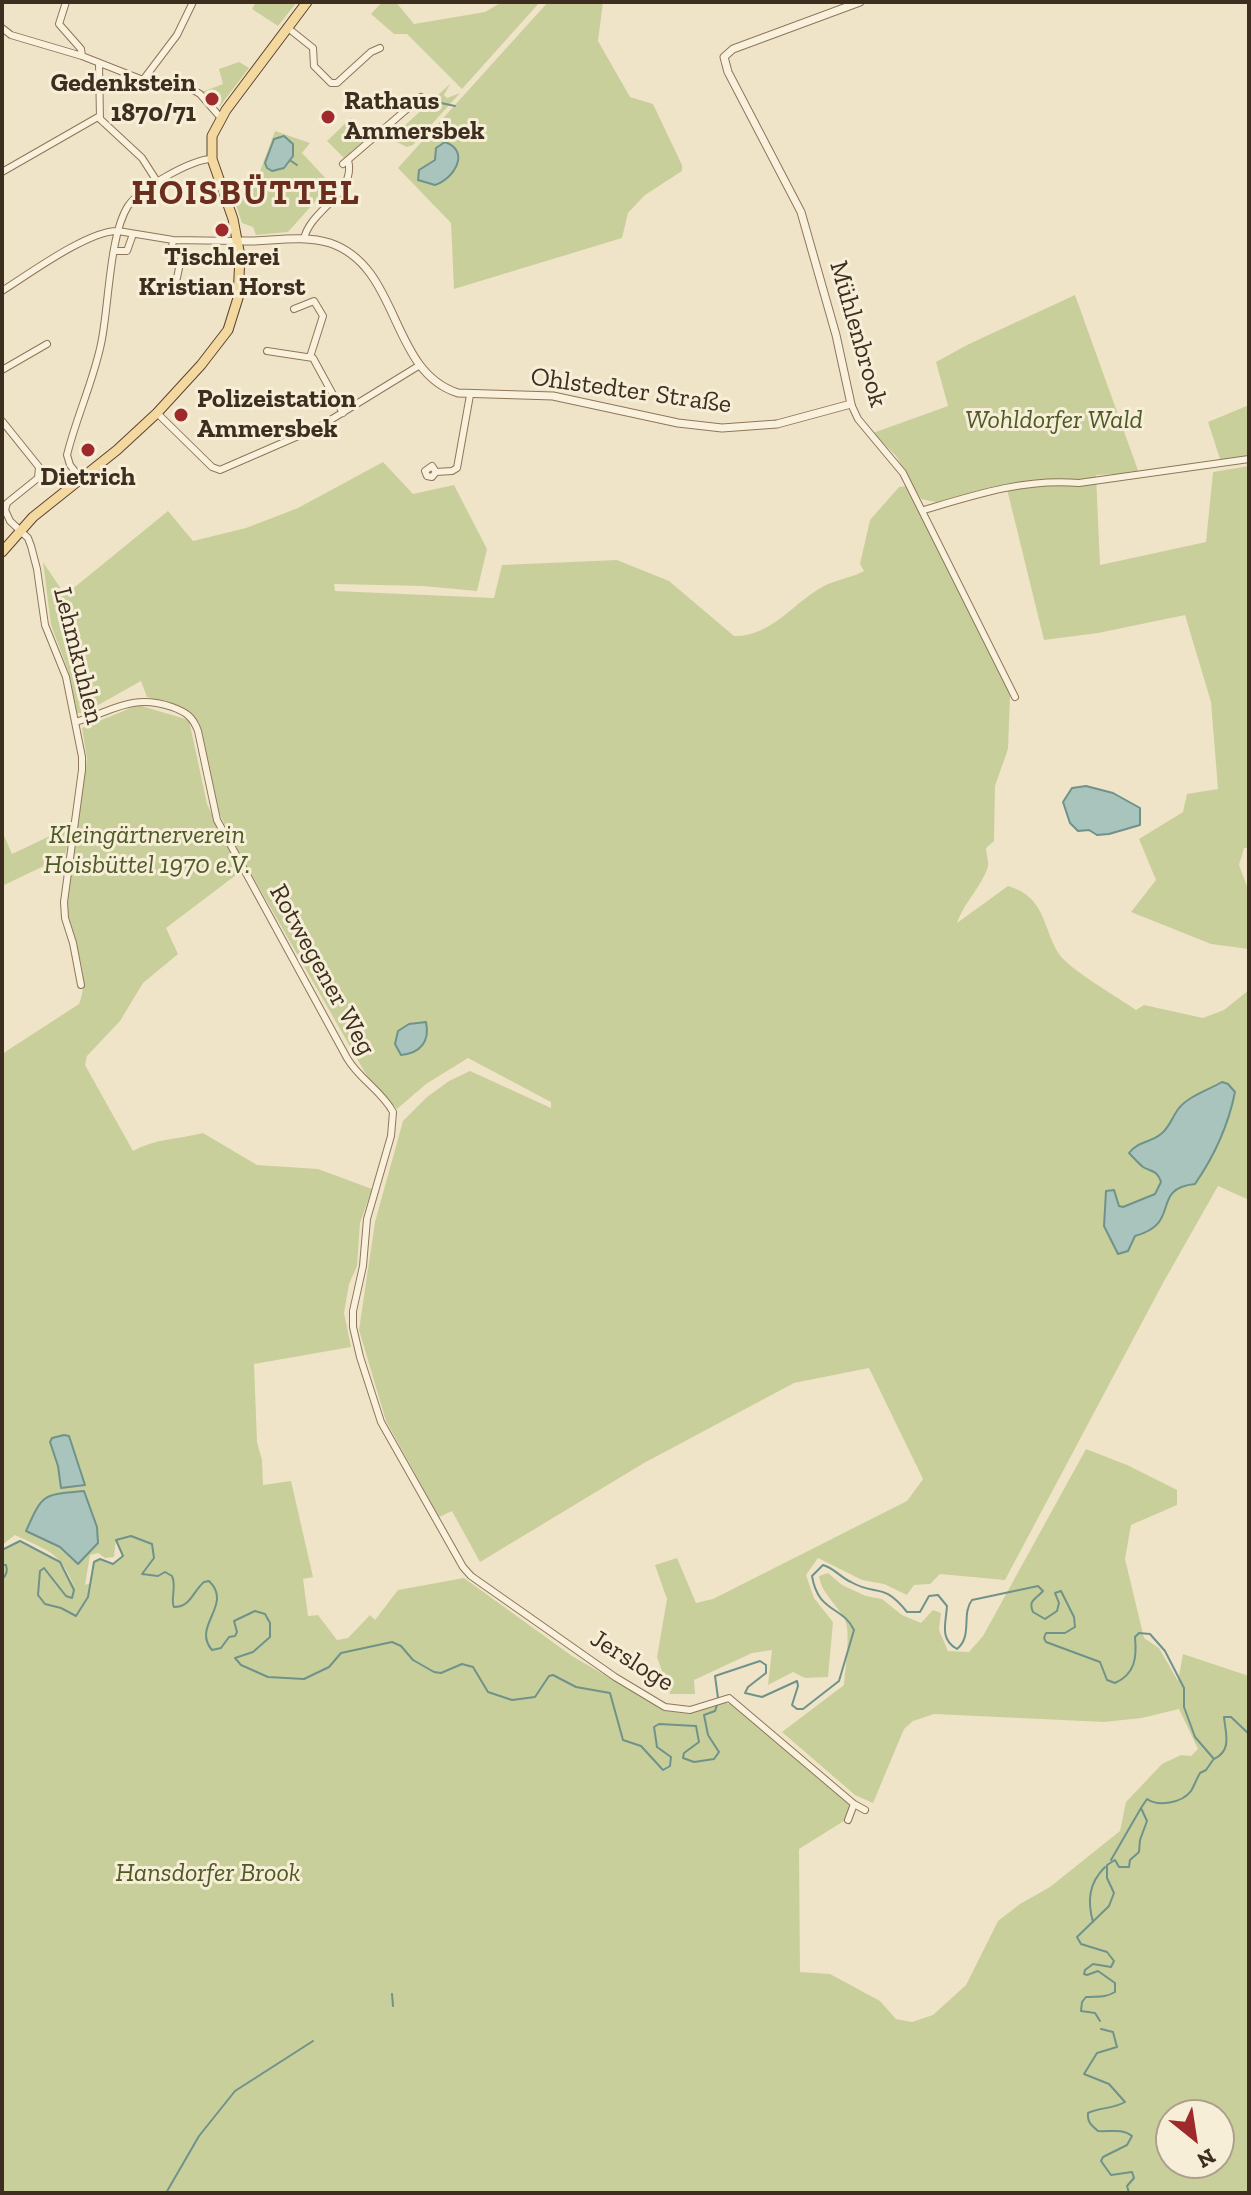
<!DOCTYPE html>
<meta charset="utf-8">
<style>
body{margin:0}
#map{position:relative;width:1251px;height:2195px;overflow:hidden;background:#f0e4c8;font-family:"Zilla Slab",serif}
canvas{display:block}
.frame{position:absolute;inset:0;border:4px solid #3d2e20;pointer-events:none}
.north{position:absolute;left:1155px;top:2099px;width:80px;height:80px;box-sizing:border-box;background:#f7eed8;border:2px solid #ada18e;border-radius:50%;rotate:150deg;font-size:22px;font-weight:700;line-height:32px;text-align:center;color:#3d2e20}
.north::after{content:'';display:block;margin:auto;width:28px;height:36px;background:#9e2a2b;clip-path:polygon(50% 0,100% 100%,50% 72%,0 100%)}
</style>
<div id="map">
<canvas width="1251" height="2195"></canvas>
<div class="frame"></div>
<div class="north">N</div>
</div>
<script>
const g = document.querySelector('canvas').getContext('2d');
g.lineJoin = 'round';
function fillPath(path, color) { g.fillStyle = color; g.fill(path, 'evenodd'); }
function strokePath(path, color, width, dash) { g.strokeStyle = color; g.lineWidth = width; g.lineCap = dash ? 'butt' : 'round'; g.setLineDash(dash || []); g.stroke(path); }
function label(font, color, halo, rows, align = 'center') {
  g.font = font + ' "Zilla Slab",serif'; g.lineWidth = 6; g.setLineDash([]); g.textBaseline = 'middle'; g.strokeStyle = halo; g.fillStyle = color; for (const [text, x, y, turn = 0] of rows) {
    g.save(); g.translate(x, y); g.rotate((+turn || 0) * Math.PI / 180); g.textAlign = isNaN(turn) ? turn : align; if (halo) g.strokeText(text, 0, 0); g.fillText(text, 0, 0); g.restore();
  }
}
const green = new Path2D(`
 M256,2H297L278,26L252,9Z
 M382,2H396L414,24L485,12L502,2H540L462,89L407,34H394L371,14Z
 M548,2H603L598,41L630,97L653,104L682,165V171L645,195L628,213L622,238L454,289L451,223L398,168Z
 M239,62L249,68L220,106L213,105L202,92L223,84L219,69Z
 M450,84L444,95L447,98L460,93L413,145L407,147L390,139Z
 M351,118L366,134L367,138L344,158L327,141Z
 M275,131L310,143L302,153L331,184L288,232L256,235L253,227L242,223L234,199L250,198Z
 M1075,295L1139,473L1096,475L1100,565L1206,542L1213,472L1249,466V848H1244L1239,865L1249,892V949L1211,944L1131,912L1156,880L1139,839L1183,812L1187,794L1218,789L1211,702L1185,615L1098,633L1044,640L1006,485L991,487L940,503L921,499L896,456L873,433L948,406L936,362L969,344Z
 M1249,405V455L1221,462L1208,422Z
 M383,462L413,494L454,485L487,549L477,591L423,586L334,584L335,591L494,598L502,565L617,560L669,581L734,636C771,637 793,603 822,587C835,580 851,578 864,571L860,564L870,520L899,487L907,486L993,655L1010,696L1008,749L995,786L994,841L986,848C986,854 989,861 988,866C984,883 964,903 957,923L1008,886C1046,897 1042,927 1059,954C1069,969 1119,998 1136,1010L1144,1005L1203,1018L1224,1010L1249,990V1200L1218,1186L1163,1283L1005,1580L940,1574L930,1584L914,1585L907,1595L884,1584L862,1580L818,1558L806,1575L814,1598L833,1622L828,1677L805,1678L793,1672L768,1685L772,1650L752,1653L694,1680L695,1694H670L657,1657L667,1599L655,1565L677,1558L696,1603L713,1599L907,1501L923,1479L869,1368L794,1383L644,1463L480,1562L452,1511L439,1517L386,1421L359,1330L375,1222L403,1121L427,1097L449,1081L470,1071L551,1108V1102L468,1058L426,1084L397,1109L368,1078L237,849L213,801L199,722L186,709L147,697L141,681L84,713H77L69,673L51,625L43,562L65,595L168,511L193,541L246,528L298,508Z
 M138,705L189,720L207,804L240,872L166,928L178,954L143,983L120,1021L87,1056L85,1065L133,1151C154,1139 179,1139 203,1133L257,1165L318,1169L372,1189L360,1223L357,1266L349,1284L344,1313L351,1347L254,1364L257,1442L262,1460L263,1485L291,1481L313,1577L303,1579L308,1616L318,1615L337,1640L348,1638L370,1615L375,1620L398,1590L464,1578L572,1656L667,1711L689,1714L721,1702L731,1704L801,1759L851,1806L847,1819L799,1849L800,1972L830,1974L880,2001L896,2019L912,2022L933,2015L966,1985L998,1921L1020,1904L1050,1887L1120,1831L1126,1802L1162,1764L1181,1755L1191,1756L1198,1749L1179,1709L1142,1718L1104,1722L934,1714L913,1721L904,1729L873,1803L855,1795L782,1732L844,1685C845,1669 851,1634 845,1620C837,1604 821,1593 819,1576L828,1573L842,1585L866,1596L882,1599L902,1615L921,1623L933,1610L941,1613L939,1630L948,1651L969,1652L983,1636L1086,1449L1127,1465L1177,1490V1505L1131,1525L1125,1559L1144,1638L1159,1648L1178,1681L1183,1654L1249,1676V2193H2V1550L17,1541L60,1562L74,1586C59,1550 47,1551 15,1535L2,1545V1054L79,1004C93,972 69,935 64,902L87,759L82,728ZM69,1436L85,1485L61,1488L58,1466L50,1442ZM84,1491L78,1563L60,1547L26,1531C44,1493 42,1496 84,1491ZM116,1540L123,1556L114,1564L100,1559L94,1562L91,1583L85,1585L90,1555L98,1553L105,1558L114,1557ZM1171,2115H1219V2163H1171Z
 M71,826L65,856L2,886V831L12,854Z`);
const water = new Path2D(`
 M284,136L293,144V156L284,168L272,171L267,168L265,163L274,139Z
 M445,142C471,151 454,179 435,185L418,180L419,170L435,160L436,148Z
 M1086,786L1113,793L1140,808V825L1109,834L1097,835L1089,830L1078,831L1070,823L1063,802L1072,788Z
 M426,1022C430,1041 421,1053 401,1055L395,1044L398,1031L409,1024Z
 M1222,1082L1228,1084L1235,1092C1228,1127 1215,1155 1195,1184C1149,1189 1183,1223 1135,1236L1128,1251L1118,1254L1104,1226L1106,1191L1114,1190L1119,1206L1123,1207L1155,1194L1161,1182C1157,1170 1152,1172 1143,1167C1138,1163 1133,1157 1129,1153C1138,1141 1150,1143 1161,1134C1170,1127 1172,1117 1179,1108C1189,1096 1208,1090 1222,1082Z
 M64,1435L69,1436L85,1485L61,1488L58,1466L50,1442L52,1438Z
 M84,1491L97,1527L98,1543L78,1564L60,1547L26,1531C43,1493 42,1495 84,1491Z`);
const stream = new Path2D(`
 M436,106L441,103L455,106
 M291,161L297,165
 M2,1550L20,1541L60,1562L74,1590L72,1598L66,1596L44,1568L40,1571L38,1595L45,1604L61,1608L76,1616L88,1597L94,1562L100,1559L113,1564L123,1556L116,1540L131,1536L152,1544L154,1558L142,1574L158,1576L165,1572L172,1576C177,1587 170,1600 174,1607C191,1607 193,1591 204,1582L209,1581C234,1605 191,1626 212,1650L221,1648L229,1637L235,1636L237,1632L234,1621L255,1611L265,1614L270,1623V1637L253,1652L235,1658L241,1665L268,1677L304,1679L329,1667L341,1653L392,1642L401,1646L413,1660L434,1672L441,1673L462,1664L473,1667L488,1692L512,1700L535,1697L549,1676L553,1675L576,1687L610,1693L623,1740L641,1746L663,1770L670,1766L671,1757L657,1747L654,1727L659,1724L696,1726L699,1742L684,1753L683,1758L694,1762L714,1759L719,1752L708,1735L704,1715L715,1711L717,1705
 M2,1565H6C8,1571 7,1575 2,1579
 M718,1698L715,1676L760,1661L766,1665V1673L748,1687L745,1693L762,1697L797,1681L798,1686L792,1705L797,1709H803L839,1681L854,1630C843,1606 818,1613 812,1576L823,1565C834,1568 840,1577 851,1582C877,1597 882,1581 907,1612H920L929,1596L938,1595L947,1606C946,1623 939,1639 957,1649C973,1636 961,1614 972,1600L1038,1586L1043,1591C1035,1600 1028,1600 1033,1612L1045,1619L1057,1611L1059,1603L1055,1593L1061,1591L1074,1617L1075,1627L1065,1633H1046L1044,1638L1046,1642L1100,1662L1107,1680L1115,1683C1135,1674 1137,1658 1135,1637L1139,1633L1150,1634L1165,1651L1184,1688V1707L1195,1737L1214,1759C1233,1750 1225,1732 1224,1717H1231L1249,1734
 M1111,1860L1141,1808
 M1093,1922C1087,1900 1089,1883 1105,1867
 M392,1994L393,2006
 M1100,2021L1095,2013L1081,2011L1082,2002L1086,1997C1097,1996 1105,1998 1115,1992V1983L1098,1971L1087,1975L1084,1974L1085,1970L1093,1964L1111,1967L1114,1961L1107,1952L1081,1944L1077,1937L1109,1906L1114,1893L1107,1878V1865L1115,1860L1119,1867H1129L1130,1860L1139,1852L1140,1840L1147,1821L1141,1808L1147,1799C1158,1807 1182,1803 1191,1791C1194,1786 1197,1778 1200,1773L1206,1770L1213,1760
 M1101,2029L1113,2032L1117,2047L1097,2053L1084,2074L1109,2084L1125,2102C1113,2109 1101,2107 1088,2113C1087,2122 1092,2126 1098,2131C1110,2132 1122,2128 1132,2136L1127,2145L1103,2157L1101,2161L1111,2175L1132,2172L1134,2178L1127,2186L1129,2193
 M166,2193L199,2136L235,2091L313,2041`);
const minor = new Path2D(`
 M66,2L59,24L81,49L82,56
 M2,28L11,35L82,56L143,80L190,88L200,94L221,118
 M288,28L313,48L314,66L331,83H337L371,52L380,48
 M99,63L100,119L142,158L158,183
 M143,80L177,35L193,2
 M343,164L421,97
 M2,172L98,117
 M304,239C310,209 357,194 348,160
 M173,240L171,255L179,268L177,278
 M115,251H127L133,234
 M2,291C29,274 89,230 118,231L173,240L237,241
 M294,309L314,301L323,316L310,357
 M267,351L313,358L343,413
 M2,370L47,344
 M851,404L858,419L903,473L1015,697
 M157,413L212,467L220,470L319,427L420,365
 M2,421L39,467L38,478L7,503L5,510L10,521L28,538L31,546L37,569L45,625L66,677L82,757V770L64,902L65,918L73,943L81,985
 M436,472L432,466L425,471L427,476L432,477L436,472L452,471L457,468L470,395
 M81,479L70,465L67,455C76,418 93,382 101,344C109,307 109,236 128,206C139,189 192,159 212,159
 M924,510C974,495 1026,478 1079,483L1249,459
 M75,722C112,712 131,693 172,707C186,712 193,717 198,731L217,820L347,1058C359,1079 382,1091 393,1112L391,1136L367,1219L363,1266L353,1311V1327L360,1357L381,1422L463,1567L471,1576L615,1677L665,1707L690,1710L729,1698L854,1804L848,1820
 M854,1804L865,1810`);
const tertiary = new Path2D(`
 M238,241C268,242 302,234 330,243C401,267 389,371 458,393L553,396L678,423L722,428L777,424L851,404L836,335L801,212L728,72L724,57L733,49L860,2`);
const primary = new Path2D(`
 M2,552L33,517L117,450L157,413L201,365L228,330L238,298L240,256L233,219L212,159V136L226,110L307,2`);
const markers = [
 [212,99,8,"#9e2a2b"],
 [328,117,8,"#9e2a2b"],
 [222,230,8,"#9e2a2b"],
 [181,415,8,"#9e2a2b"],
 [88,450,8,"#9e2a2b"]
];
const poiNames = [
 ["Gedenkstein",196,84,"right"],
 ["1870/71",196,114,"right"],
 ["Rathaus",344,102],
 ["Ammersbek",344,132],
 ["Tischlerei",222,258,"center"],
 ["Kristian Horst",222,288,"center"],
 ["Polizeistation",197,400],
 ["Ammersbek",197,430],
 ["Dietrich",88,478,"center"]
];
const streetNames = [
 ["Mühlenbrook",858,334,74],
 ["Ohlstedter Straße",631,391,8],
 ["Lehmkuhlen",78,656,76],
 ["Rotwegener Weg",322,970,61],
 ["Jersloge",632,1661,32]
];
const parkNames = [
 ["Wohldorfer Wald",1054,421],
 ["Kleingärtnerverein",147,836],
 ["Hoisbüttel 1970 e.V.",147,866],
 ["Hansdorfer Brook",208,1874]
];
const districtNames = [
 ["HOISBÜTTEL",246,194]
];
fillPath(green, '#c9cf9b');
fillPath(water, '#a9c4bc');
strokePath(water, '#6f938a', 2);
strokePath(stream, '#6f938a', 2);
strokePath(minor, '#8d765c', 8);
strokePath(tertiary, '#8d765c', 9);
strokePath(primary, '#5b4430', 11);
strokePath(minor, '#faf1dc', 6);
strokePath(tertiary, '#faf1dc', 7);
strokePath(primary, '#f3d9a0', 9);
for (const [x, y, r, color] of markers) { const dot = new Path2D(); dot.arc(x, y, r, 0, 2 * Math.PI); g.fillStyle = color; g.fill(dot); strokePath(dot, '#f7eed8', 3); }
label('bold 26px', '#3d2e20', '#f7eed8', poiNames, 'left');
label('26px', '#3d2e20', '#f7eed8', streetNames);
label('italic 26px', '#4d5a26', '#f7eed8', parkNames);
g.letterSpacing = '2px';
label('bold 34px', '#6b2e1e', '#f7eed8', districtNames);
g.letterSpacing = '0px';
</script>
